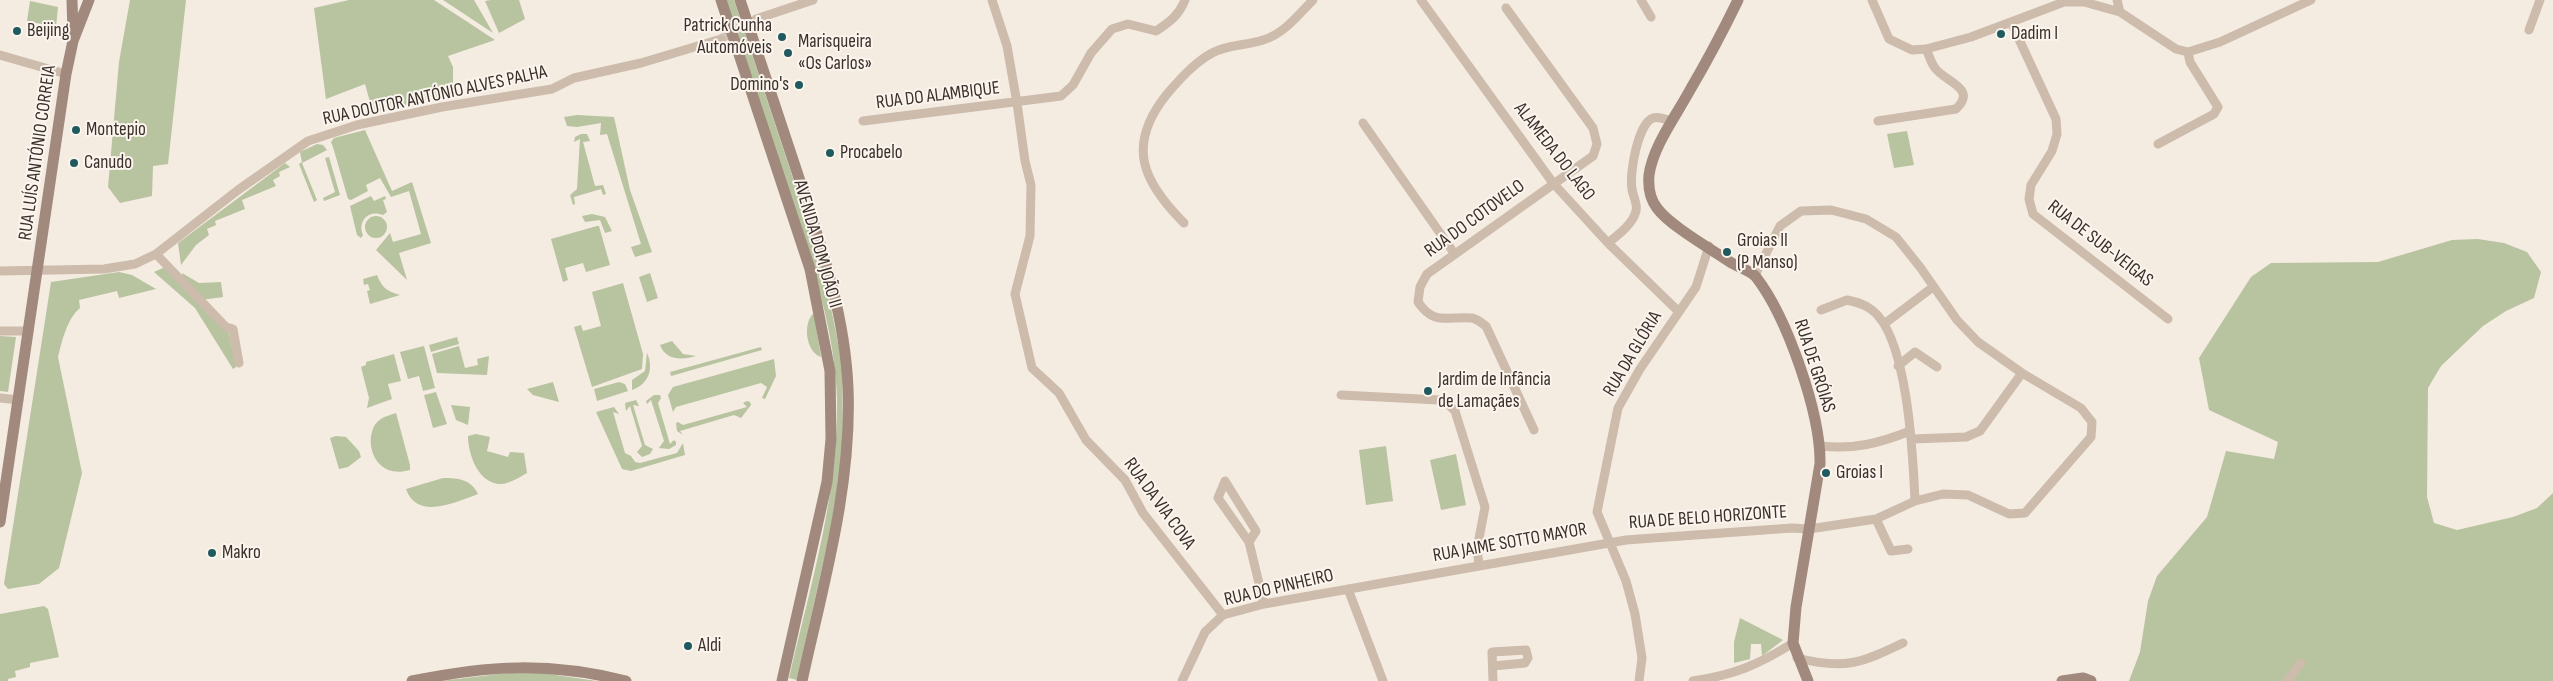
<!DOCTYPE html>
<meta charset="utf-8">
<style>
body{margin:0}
canvas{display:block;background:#f4ebe1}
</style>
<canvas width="2553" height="681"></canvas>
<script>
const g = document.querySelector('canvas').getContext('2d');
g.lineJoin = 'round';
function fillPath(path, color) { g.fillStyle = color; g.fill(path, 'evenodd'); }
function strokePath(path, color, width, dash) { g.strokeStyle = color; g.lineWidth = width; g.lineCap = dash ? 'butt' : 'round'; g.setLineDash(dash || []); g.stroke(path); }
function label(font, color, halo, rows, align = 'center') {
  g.font = font + ' "Sofia Sans Condensed",sans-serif'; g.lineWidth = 4; g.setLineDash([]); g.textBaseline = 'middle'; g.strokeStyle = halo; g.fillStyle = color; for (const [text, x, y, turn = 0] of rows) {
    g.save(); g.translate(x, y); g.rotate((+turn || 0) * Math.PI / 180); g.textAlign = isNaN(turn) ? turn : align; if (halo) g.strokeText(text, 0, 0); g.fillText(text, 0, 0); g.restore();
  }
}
const green = new Path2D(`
 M130,0H186L168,164L153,166L152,196L120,203L108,187L119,62Z
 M349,0H434L495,40L448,56L453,67V93L373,113L365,84L326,99L314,8Z
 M443,0H474L493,33Z
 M491,0H519L525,19L499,33L485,1Z
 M725,0H734L823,269L842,362L843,453L831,527L797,680L789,678C810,587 839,493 837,399C835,327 810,258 788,190C767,127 746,63 725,0Z
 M30,1L58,7L56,27L27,21Z
 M577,115L614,117L630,190L652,252L635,257L631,247L641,244L607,134L600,135L601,123L577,127L567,126L564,117Z
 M365,130L392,191L412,182L431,243L399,253L407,280L376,250L390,233L393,242L421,234L409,191L391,197L380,178L366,185L368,191L351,200L348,199L333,147L331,142L334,138Z
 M1907,131L1914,165L1894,168L1887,134Z
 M581,134H587L590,141L583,142L595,186L603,185L606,194L603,195L601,189L574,197L575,204L573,205L570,195L577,189L580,139L574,142L575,137Z
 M317,144L323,145L327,150L302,163L317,200L314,202L299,164L302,162L300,152Z
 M329,157L340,195L324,201L323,198L335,192L325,158Z
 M285,163L290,167L279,172L280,176L273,180L276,186L242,200L245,209L215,221L216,225L207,229L209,235L196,245L181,265L178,243Z
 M371,196L374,201L385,196L386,199L383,200L387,212L383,215C369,209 357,221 363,235L361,238L357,235L350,206Z
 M592,214L605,217L612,231L605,233L600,220L585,222L582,216Z
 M365 227a11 11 0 1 1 22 0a11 11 0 1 1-22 0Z
 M597,226H599L610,265L586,272L583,263L565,268L568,280L563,282L551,239Z
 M2478,239L2504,243L2527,252L2541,272L2534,298L2506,311L2483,326L2441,366L2428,388L2427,497L2434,523L2457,530L2513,517L2537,508L2553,493V681H2129L2140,652L2148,601L2157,576L2207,517L2226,451L2274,459L2278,442L2209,410L2199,358L2251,277L2271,263L2378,262L2452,240Z
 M165,267L229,333L236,367L233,369L195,308L154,272Z
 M119,272L132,275L156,289L119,298L117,291L79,300L80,308C67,319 62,341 58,357L82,473L59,568L39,584L8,589L4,584L51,282Z
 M182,273L199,283L221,282L223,297L201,300L183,281Z
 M650,273L658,298L647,302L639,277Z
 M377,275C382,288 387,291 400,295L370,304L367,291L370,290L368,284L364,285L363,279Z
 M623,283L643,354L642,369L592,387L574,327L581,325L583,331L601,326L592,292Z
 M814,313L821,357C806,352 802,323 814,313Z
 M0,336L16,337L8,392L0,391Z
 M457,337L459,344L431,352L429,345Z
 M672,341L683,354L696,356C683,360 666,361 660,345Z
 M424,346L435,388L423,391L419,376L408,379L400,352Z
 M459,346L465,368L478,365L477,359L489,356L487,375L437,373L432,354Z
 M761,347L762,350L671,376L670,372Z
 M647,353C654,368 649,384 632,390V380L645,371Z
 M394,354L401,381L388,384L392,399L367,408L369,398L361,367L366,365V362Z
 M774,359L776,376L765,399L762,398L767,387L761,383L676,407L673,412L668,395L673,387Z
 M553,382L559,402L533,395L527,389Z
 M619,382L625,384L628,391L597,401L594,389Z
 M436,392L447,424L433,428L424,395Z
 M654,395H660L661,398L658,403L670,444L674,440L676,442V445L669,449L659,448L664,441L651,400L647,404L646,401Z
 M636,400L639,406L633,405L645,445L653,449L650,454L642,457L637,452L642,446L630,406L626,411L625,403Z
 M747,401L750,402L751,405L741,418L734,415L680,431L683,435L677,431L676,423L678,422L683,425L747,407L743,403Z
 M451,405L470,407L468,425L456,420Z
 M614,407L619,414L613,412L625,453L631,456L635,462L640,463L677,453L683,443L685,455L631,471L622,469L596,412Z
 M396,413L410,465V470C370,482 361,431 381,419C385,416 391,415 396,413Z
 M476,434L490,437L487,451L508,457L510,452L524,453L527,473C520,477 509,484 501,484C478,484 468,454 468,436Z
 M336,436L346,437L359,451L361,457L348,467L339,469L330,438Z
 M1386,446L1393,501L1366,505L1359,450Z
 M1456,454L1466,505L1441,510L1430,460Z
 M443,478C458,478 471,479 478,494C456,502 417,521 406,489Z
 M44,606L48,609L59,657L30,663V667L15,671L16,677L8,679V681H0V614Z
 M1740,618L1783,640L1762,656L1761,644H1751L1750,659L1734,663V642Z
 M507,673H542L597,681H440Z`);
const streetTunnel = new Path2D(`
 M721,39L753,20`);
const street = new Path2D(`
 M992,0L1007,46L1017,103L1025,161L1031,185L1030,236L1015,294L1032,368L1059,393L1086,440L1125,480L1143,513L1223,615
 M1421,0L1553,183L1608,243L1678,311
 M1641,0L1651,17
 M1872,0L1889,39L1912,50L1926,49L1971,37L2064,2H2084L2120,12L2176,49L2188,52L2220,42L2311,0
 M2117,0L2120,12
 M1506,8L1593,128L1597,144L1593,156L1427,274L1420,287L1418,302C1434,326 1448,316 1472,318C1477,319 1482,323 1486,326L1534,430
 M756,19L813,0
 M2011,22L2056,119L2057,134L2052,151L2031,185L2029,199L2033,214L2168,319
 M2529,30L2540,0
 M0,55L66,74
 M863,121L1061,96L1073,85L1091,53L1112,29L1128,24L1156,31C1170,22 1179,15 1185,0
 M1878,121L1956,109C1978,88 1945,82 1935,68C1931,63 1929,55 1926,49
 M1363,123L1454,253
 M2158,144L2214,114L2218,107L2190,62L2188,52
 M1184,223C1142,181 1126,145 1167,94C1180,79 1194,63 1212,53C1228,44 1245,46 1263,40C1284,34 1298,15 1313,0
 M1608,243C1618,235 1633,224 1636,211C1638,205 1633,196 1632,189C1629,174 1638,123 1653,118C1659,116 1666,120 1672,121
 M156,254L226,327L233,329L239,363
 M0,271L104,269L135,264L156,254L238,190L308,141L357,125L442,107L552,89L574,78L641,63L721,39
 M1821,310L1847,300C1856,302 1865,304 1872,310C1908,337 1913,457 1915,501
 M1884,324L1933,287
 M0,331H29
 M1898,366L1915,352L1937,367
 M1341,395L1439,400L1446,402L1455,411L1485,507L1477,549L1479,565
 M0,398L19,400
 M1912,439L1966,437L1980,431L2022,373
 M1821,446C1853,450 1880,443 1910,431
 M1876,519L1891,551L1908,549
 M1249,542L1256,531L1225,481L1218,498L1249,542L1264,604
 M1348,589L1383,681
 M1797,658C1845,670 1861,663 1903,643
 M1493,666L1525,663L1528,658L1526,650L1492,652L1493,681
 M1182,681L1205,632L1223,615L1264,604L1626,540L1792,528L1809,529L1876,519L1915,501L1943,494L1968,495L2009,514L2025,513L2091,437L2092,422L2081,408L2022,373L1978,342L1957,320L1920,267L1896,237L1866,219L1831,210L1801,211L1780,226L1755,275
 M1639,681L1642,658L1635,614L1626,581L1597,512L1618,408L1640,369L1696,287L1709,246
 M1693,681C1734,675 1758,665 1793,643
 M2287,681L2301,663`);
const secondary = new Path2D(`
 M72,0L73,34
 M721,0L810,269L830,371L831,439L827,482L782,681
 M740,0C759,58 779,117 798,175C821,245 845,314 848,388C852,487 823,585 802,681
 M1738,0C1723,31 1707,61 1690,90C1676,116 1653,146 1649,175C1648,187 1650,199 1657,208C1669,225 1711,249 1730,262C1738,267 1750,270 1756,277C1787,317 1821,414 1820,464L1796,607L1793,643L1808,681
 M0,522L66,74L73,41L89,0
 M412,681C489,665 549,662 626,681
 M2062,681L2083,678L2091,681`);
const markers = [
 [17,31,5,"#1f5a5e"],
 [2001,34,5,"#1f5a5e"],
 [782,37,5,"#1f5a5e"],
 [788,53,5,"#1f5a5e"],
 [799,85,5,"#1f5a5e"],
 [76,130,5,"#1f5a5e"],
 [830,153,5,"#1f5a5e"],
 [74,163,5,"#1f5a5e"],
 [1727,252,5,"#1f5a5e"],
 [1428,391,5,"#1f5a5e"],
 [1826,473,5,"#1f5a5e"],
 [212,553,5,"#1f5a5e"],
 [688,646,5,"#1f5a5e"]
];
const poiNames = [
 ["Patrick Cunha",772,26,"right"],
 ["Automóveis",772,48,"right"],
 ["Beijing",27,31],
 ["Dadim I",2011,34],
 ["Marisqueira",798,42],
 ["«Os Carlos»",798,64],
 ["Domino's",789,85,"right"],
 ["Montepio",86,130],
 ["Procabelo",840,153],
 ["Canudo",84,163],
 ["Groias II",1737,241],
 ["(P Manso)",1737,263],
 ["Jardim de Infância",1438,380],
 ["de Lamaçães",1438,402],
 ["Groias I",1836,473],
 ["Makro",222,553],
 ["Aldi",698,646]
];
const streetNames = [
 ["RUA DOUTOR ANTÓNIO ALVES PALHA",435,96,-12],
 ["RUA DO ALAMBIQUE",938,96,-7],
 ["ALAMEDA DO LAGO",1554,152,52],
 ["RUA LUÍS ANTÓNIO CORREIA",38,153,-82],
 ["RUA DO COTOVELO",1475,219,-36],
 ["AVENIDA DOM JOÃO II",817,244,74],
 ["RUA DE SUB-VEIGAS",2100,244,38],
 ["RUA DA GLÓRIA",1633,354,-59],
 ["RUA DE GRÓIAS",1814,366,72],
 ["RUA DA VIA COVA",1159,504,54],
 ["RUA DE BELO HORIZONTE",1708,518,-4],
 ["RUA JAIME SOTTO MAYOR",1510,543,-10],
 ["RUA DO PINHEIRO",1279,588,-13]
];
fillPath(green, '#b8c4a0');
strokePath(streetTunnel, '#cfc6bd', 9, [9, 4.5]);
strokePath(street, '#cdbbac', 9);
strokePath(secondary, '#a18a7d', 11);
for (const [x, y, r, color] of markers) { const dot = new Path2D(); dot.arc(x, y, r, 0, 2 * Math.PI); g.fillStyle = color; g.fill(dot); strokePath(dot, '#fbf5ee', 2); }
label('19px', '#3b302b', '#fbf5ee', poiNames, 'left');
label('19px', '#3b302b', '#fbf5ee', streetNames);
</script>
